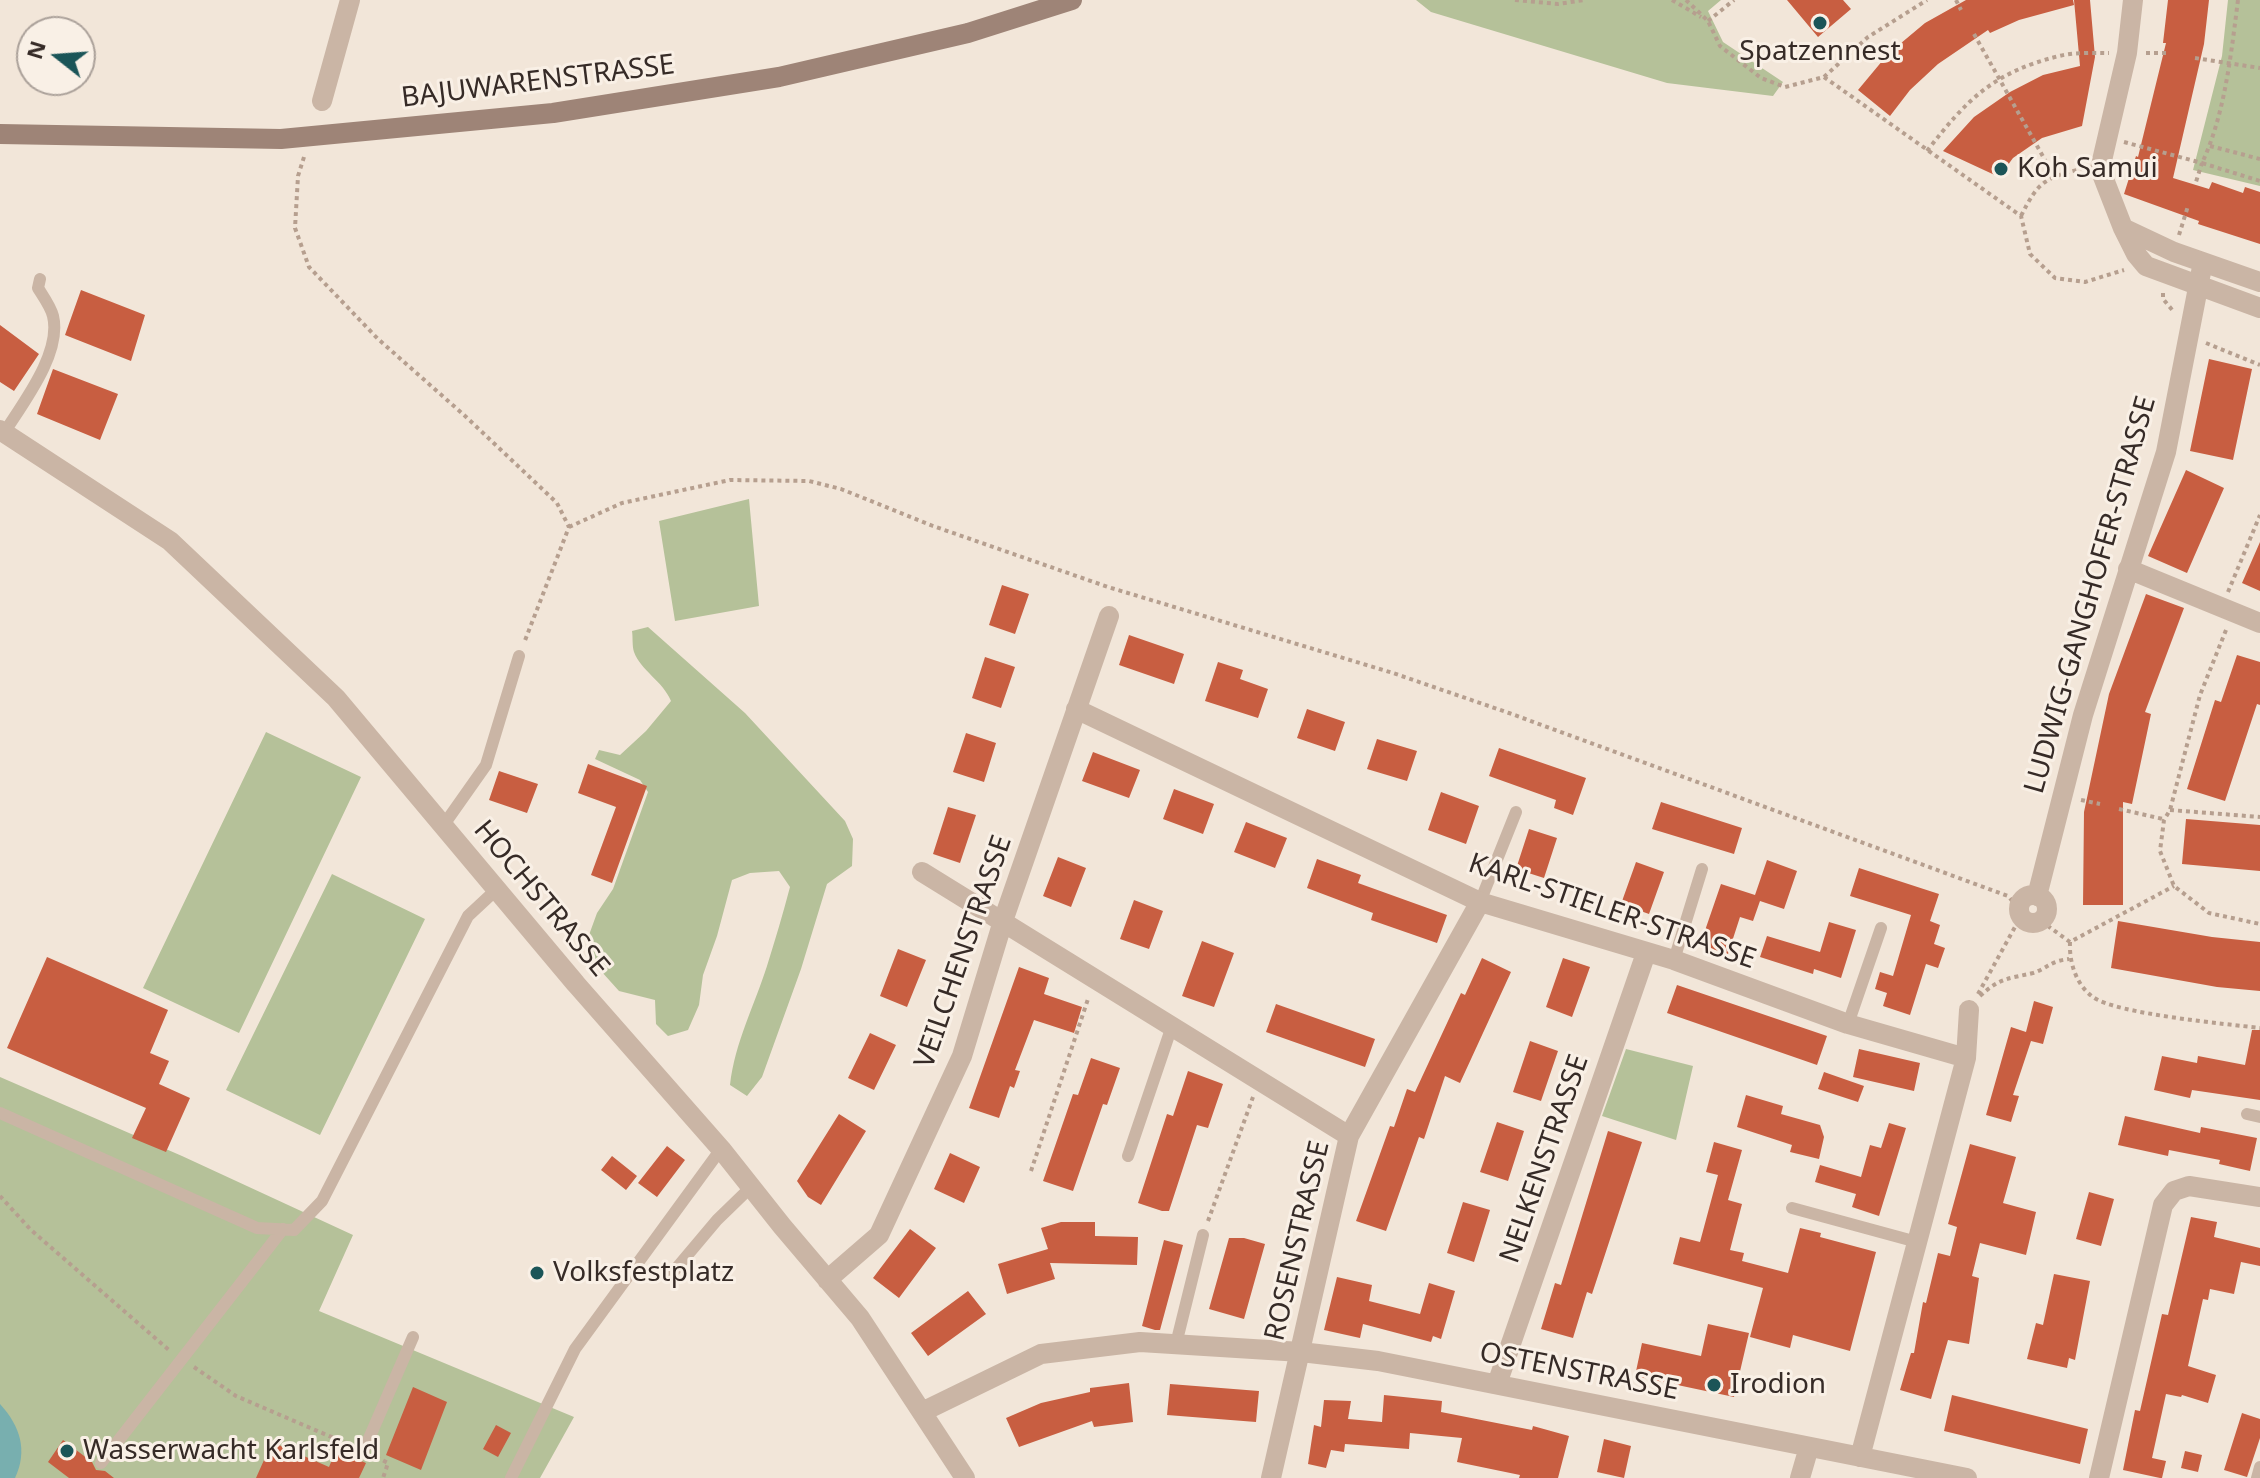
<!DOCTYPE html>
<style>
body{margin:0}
#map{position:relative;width:2260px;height:1478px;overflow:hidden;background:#f2e6d9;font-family:"Noto Sans",sans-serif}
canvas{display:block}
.north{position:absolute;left:16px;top:16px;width:80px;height:80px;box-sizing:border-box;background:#f9f0e6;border:2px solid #aba19a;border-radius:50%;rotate:287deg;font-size:22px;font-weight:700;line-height:32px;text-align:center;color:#362b27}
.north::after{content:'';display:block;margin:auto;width:28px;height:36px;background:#1b5558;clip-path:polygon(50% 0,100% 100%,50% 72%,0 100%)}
</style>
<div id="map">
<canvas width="2260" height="1478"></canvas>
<div class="north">N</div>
</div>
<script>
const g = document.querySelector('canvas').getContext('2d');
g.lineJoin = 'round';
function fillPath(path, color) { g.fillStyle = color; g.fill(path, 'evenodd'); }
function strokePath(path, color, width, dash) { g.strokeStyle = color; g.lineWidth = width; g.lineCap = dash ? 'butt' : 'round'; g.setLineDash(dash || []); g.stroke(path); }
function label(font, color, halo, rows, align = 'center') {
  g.font = font + ' "Noto Sans",sans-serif'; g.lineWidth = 6; g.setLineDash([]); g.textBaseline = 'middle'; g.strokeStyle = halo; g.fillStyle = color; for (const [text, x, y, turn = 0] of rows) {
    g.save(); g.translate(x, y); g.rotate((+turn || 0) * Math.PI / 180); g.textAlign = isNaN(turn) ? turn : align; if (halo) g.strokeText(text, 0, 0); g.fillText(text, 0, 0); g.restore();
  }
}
const green = new Path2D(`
 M1416,0H1721L1708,11L1723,42L1783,82L1773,96L1667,83L1431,12Z
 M2228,0H2260V186L2193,170L2222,56Z
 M749,499L759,606L675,621L659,521Z
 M648,627L745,713L845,821L853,839L852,866L827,884L801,969L762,1077L747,1096L730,1085C735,1042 754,1007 767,966C775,940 783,914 790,887L779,871L750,873L732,880L717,936L703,975L699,1005L688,1030L668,1036L656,1024L655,1000L619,991L592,961L589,935L597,913L613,889L648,792L640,780L595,759L599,750L620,755L646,731L671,701C663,681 641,671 634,652C632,646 633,637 632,631Z
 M266,732L361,777L239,1033L143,988Z
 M332,874L425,919L320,1135L226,1090Z
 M1626,1049L1693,1066L1676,1140L1602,1116Z
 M0,1077L182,1156L353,1235L319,1311L574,1417L540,1478H0Z`);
const water = new Path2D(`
 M0,1404C20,1426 28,1450 15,1478H0Z`);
const building = new Path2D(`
 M1787,0H1843L1851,9L1818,37Z
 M1966,0H2073L2074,5L2019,20L1990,33L1988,30L1938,64L1910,90L1890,116L1858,90L1888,54L1925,23Z
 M2074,0H2090L2095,57L2082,126L2042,138L2013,158L1999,177L1943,151L1974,117L2010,92L2043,75L2080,66Z
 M2168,0H2209L2204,44L2173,178L2209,189L2212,182L2243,193L2245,187L2260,192V244L2198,224L2199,221L2124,194L2136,156L2138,157L2166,43H2163Z
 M81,290L145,315L131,361L65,335Z
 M0,325L39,354L14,391L0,382Z
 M2209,359L2252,369L2233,460L2190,451Z
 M53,369L118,394L100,440L37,414Z
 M2186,470L2224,488L2187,573L2148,556Z
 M2260,542V591L2242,583Z
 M1002,585L1029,594L1015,634L989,625Z
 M2146,594L2184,608L2145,712L2151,714L2132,804L2123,802V905H2083L2084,812L2109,694Z
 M1129,635L1184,654L1174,684L1119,665Z
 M2237,655L2260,662V705L2257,704L2225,801L2187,789L2215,700L2221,702Z
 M985,657L1015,667L1001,708L972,698Z
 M1218,662L1243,670L1240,679L1268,689L1258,718L1205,701Z
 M1307,709L1345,722L1335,751L1297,738Z
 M966,733L996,743L984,782L953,772Z
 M1377,739L1417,751L1407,781L1367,769Z
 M1499,748L1586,778L1573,815L1554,808L1556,800L1489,776Z
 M1093,752L1140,770L1129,798L1082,781Z
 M588,764L647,786L612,883L591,875L616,807L578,793Z
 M499,771L538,784L527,813L489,800Z
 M1174,789L1214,804L1203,834L1163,819Z
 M1441,792L1479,806L1466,844L1428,830Z
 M1661,802L1742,828L1734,854L1652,829Z
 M948,807L976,815L960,863L933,854Z
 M2186,819L2260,825V871L2182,864Z
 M1246,822L1287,838L1275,868L1234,852Z
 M1529,829L1557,838L1544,878L1516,869Z
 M1058,857L1086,868L1071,907L1043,896Z
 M1317,859L1361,875L1358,883L1447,915L1437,943L1371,920L1373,913L1307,888Z
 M1767,860L1797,871L1784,909L1760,901L1753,921L1740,917L1728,954L1700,945L1721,884L1755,895Z
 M1636,862L1664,872L1649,914L1621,904Z
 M1859,868L1939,894L1930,921L1940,925L1934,944L1945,948L1938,968L1926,964L1910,1015L1883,1006L1887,993L1875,989L1880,972L1893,976L1911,915L1850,896Z
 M1134,900L1163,911L1149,949L1120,939Z
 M2118,921L2212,937L2260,942V991L2217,987L2111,968Z
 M1829,922L1856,930L1841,978L1814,969L1813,974L1760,957L1767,936L1820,952Z
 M1202,941L1234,953L1214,1007L1182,996Z
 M898,949L926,960L907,1007L880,996Z
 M47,957L168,1010L150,1053L169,1061L159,1084L190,1098L166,1152L132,1138L146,1108L7,1048Z
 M1482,958L1511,972L1460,1083L1445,1076L1424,1139L1419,1137L1386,1231L1356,1221L1390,1126L1394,1127L1407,1089L1415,1092L1461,993L1465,995Z
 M1563,958L1590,967L1572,1017L1546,1007Z
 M1019,967L1049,978L1044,994L1082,1007L1074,1033L1034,1020L1015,1070L1020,1071L1014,1088L1010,1086L999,1118L969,1108Z
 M1677,985L1827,1036L1817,1065L1667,1013Z
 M2034,1001L2053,1007L2043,1044L2031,1041L2013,1095L2019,1096L2011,1122L1986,1115L2011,1027L2026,1032Z
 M1276,1004L1375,1039L1365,1067L1266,1032Z
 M2252,1030H2260V1100L2192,1090L2190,1098L2154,1090L2162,1056L2197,1063L2198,1056L2245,1065Z
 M870,1033L896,1045L874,1090L848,1078Z
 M1530,1041L1558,1051L1541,1101L1513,1092Z
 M1859,1049L1920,1063L1914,1091L1853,1077Z
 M1091,1058L1120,1068L1107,1105L1103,1104L1073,1191L1043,1181L1073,1094L1078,1095Z
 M1188,1071L1223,1084L1208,1128L1197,1125L1169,1211H1162L1138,1203L1167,1114L1173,1116Z
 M1824,1072L1864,1086L1858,1102L1818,1089Z
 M1746,1095L1783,1106L1781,1114L1820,1125L1824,1137L1819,1159L1790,1152L1792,1145L1737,1127Z
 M839,1114L866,1131L821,1205L808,1197L797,1181Z
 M2125,1116L2200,1133L2201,1127L2257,1138L2250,1171L2219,1164L2220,1160L2169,1150L2168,1156L2118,1145Z
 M1497,1122L1524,1131L1508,1181L1480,1172Z
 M1889,1123L1906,1128L1879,1216L1852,1207L1856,1194L1815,1182L1820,1165L1861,1177L1870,1145L1881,1148Z
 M1608,1131L1642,1142L1592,1294L1587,1292L1573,1338L1541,1329L1555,1283L1561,1285Z
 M1714,1142L1742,1150L1728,1200L1742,1204L1730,1250L1744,1253L1742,1261L1788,1273L1800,1228L1821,1233L1820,1237L1876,1252L1850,1351L1793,1335L1790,1348L1750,1337L1763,1288L1673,1264L1680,1237L1700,1242L1718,1175L1706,1172Z
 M1970,1144L2016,1157L2003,1203L2036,1212L2026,1255L1980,1243L1972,1276L1979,1278L1969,1344L1948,1340L1931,1399L1900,1390L1911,1353H1914L1923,1302L1926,1303L1938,1253L1950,1256L1957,1227L1948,1224Z
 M667,1146L685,1160L657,1197L638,1183Z
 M950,1153L980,1167L964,1203L934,1189Z
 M612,1156L637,1176L626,1190L601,1170Z
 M2089,1192L2114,1199L2101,1246L2076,1239Z
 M1463,1202L1490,1210L1474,1262L1447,1253Z
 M2191,1217L2217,1222L2214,1237L2260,1248V1266L2241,1262L2234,1294L2210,1289L2208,1300L2203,1299L2188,1366L2216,1375L2208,1403L2182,1395L2181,1397L2166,1394L2152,1458L2166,1461L2162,1478H2160L2123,1470L2135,1410L2140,1411L2162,1314L2168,1315Z
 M1061,1222H1095V1236L1138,1237L1137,1265L1050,1263L1055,1279L1007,1294L998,1264L1048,1249L1041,1228Z
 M910,1229L936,1248L899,1298L873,1278Z
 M1229,1238H1244L1265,1244L1244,1319L1209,1309Z
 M1164,1240L1183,1245L1160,1330H1155L1142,1326Z
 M2054,1274L2090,1281L2075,1360L2069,1358L2067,1368L2027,1359L2036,1323L2043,1325Z
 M1337,1277L1372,1285L1369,1301L1420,1314L1429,1283L1455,1291L1441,1339L1433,1336L1431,1342L1363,1324L1360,1338L1324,1330Z
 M968,1291L986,1314L928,1356L911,1333Z
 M1708,1324L1749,1333L1734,1397L1635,1376L1642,1343L1701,1356Z
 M1129,1383L1133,1422L1094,1427L1092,1421L1019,1447L1006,1418L1041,1403L1090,1392V1388Z
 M1170,1384L1259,1391L1256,1422L1167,1415Z
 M413,1387L447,1402L421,1470L386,1455Z
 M1384,1395L1442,1401L1441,1412L1532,1430L1533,1426L1569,1436L1558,1478H1519L1520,1475L1457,1462L1462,1438L1410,1433L1409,1449L1345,1444L1344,1452L1331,1450L1326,1468L1308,1464L1314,1425L1321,1427L1324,1400L1351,1401L1348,1419L1382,1422Z
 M1952,1395L2088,1429L2080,1464L1944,1431Z
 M2242,1413L2260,1419V1438L2247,1477L2224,1470Z
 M496,1425L511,1433L498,1457L483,1449Z
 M1604,1439L1631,1446L1624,1478L1597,1472Z
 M63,1440L92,1462L96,1470L105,1471L114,1478H69L48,1462Z
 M272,1442L329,1467L336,1450L366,1463L359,1478H256Z
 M2185,1451L2202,1455L2198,1472L2181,1468Z`);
const path = new Path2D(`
 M1515,0L1558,4L1584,0
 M1672,0L1701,17
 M1686,0L1708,21L1720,46L1761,78L1785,87L1824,77L2021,216L2030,254L2055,278L2085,282L2124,270
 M1956,0L1961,10
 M2238,0C2231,54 2225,114 2202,163L2260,181
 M1708,21L1734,0
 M1974,34L2054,176
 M2146,53H2168
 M2195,58L2260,68
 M1824,77L1868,37L1927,0
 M2124,142L2202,163L2195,185
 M2210,146L2260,159
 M1927,151C1967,99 1994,72 2059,56C2075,52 2093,53 2109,53
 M304,157L298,176L295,228L309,267L378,339L464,415L557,503L569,527L524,643
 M2021,216C2038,182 2044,178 2081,169
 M2179,235L2188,206
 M2163,293V299L2174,312
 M2206,343L2260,365
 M569,527L622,503L730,480L809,481L841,489L933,526L1108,587L1393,673L1509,713L2008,896L2020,910
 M2228,592L2260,515
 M2226,630L2200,695L2170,810L2164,820L2160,851L2174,886L2209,913L2260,924
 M2081,800L2100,804
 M2119,809L2163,819
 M2170,810L2260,817
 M2041,921L2070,942L2174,886
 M2070,942C2069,962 2076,985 2093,997C2116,1014 2227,1024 2260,1028
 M1978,994L2021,916
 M1980,996C2001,977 2008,979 2033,973C2048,968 2050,961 2069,959
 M1031,1171L1088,999
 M0,1196L31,1230L170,1351
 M1208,1221L1253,1097
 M194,1367L236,1396L350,1445
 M376,1457L388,1463L383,1478`);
const lane = new Path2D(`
 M4,433C23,403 62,353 53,316C51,307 43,296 38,288L40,279
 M443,826L486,765L519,656
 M1480,902L1516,812
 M1674,960L1702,869
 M1848,1024L1881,928
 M0,1113L257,1228L294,1230L322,1201L468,916L497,889
 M2247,1114L2260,1117
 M1128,1156L1172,1026
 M1792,1208L1917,1242
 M669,1277L717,1220L751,1187
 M1176,1344L1203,1235
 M364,1450L413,1337
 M101,1463L283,1229
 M511,1478L575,1349L721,1149
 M2257,1478L2260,1467`);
const street = new Path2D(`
 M2133,0L2127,53L2100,169L2123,228L2136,254L2146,266L2260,308
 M322,101L350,0
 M2123,228L2174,252L2260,282
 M0,430L170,541L336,698L576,984L721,1149L782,1226L860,1318L965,1478
 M2128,569L2260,623
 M1076,709L1480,902L1674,960L1848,1024L1966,1058
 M922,872L1349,1136
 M2019 909a14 14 0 1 1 28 0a14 14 0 1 1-28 0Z
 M2037,896L2083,715L2166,452L2203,262
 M827,1280L879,1235L962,1056L1003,921L1109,616
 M1497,1384L1646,953
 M922,1412L1041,1354L1140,1342L1301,1352L1378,1361L1967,1478
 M1860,1457L1966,1058L1969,1010
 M1271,1478L1349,1136L1480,902
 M1800,1478L1809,1447
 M2099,1478L2163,1205L2174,1191L2189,1186L2260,1197`);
const secondary = new Path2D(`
 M0,134L281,139L553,113L779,77L968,33L1072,0`);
const markers = [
 [1820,23,8,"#1b5558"],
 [2001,169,8,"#1b5558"],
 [537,1273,8,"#1b5558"],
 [1714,1385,8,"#1b5558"],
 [67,1451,8,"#1b5558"]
];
const poiNames = [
 ["Spatzennest",1820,52,"center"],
 ["Koh Samui",2017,169],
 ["Volksfestplatz",553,1273],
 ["Irodion",1730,1385],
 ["Wasserwacht Karlsfeld",83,1451]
];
const streetNames = [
 ["BAJUWARENSTRASSE",538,82,-7],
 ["LUDWIG-GANGHOFER-STRASSE",2091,595,-74],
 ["HOCHSTRASSE",541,899,50],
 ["KARL-STIELER-STRASSE",1612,912,19],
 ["VEILCHENSTRASSE",964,952,-71],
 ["NELKENSTRASSE",1545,1159,-71],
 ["ROSENSTRASSE",1298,1241,-77],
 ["OSTENSTRASSE",1579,1372,11]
];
fillPath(green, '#b5c199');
fillPath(water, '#78afaf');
fillPath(building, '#c85e41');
strokePath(path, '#b69f8f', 4, [4, 4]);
strokePath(lane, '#cab5a5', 12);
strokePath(street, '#cab5a5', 20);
strokePath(secondary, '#9e8477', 20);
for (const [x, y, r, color] of markers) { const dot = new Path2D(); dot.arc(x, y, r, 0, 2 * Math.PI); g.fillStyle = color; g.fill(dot); strokePath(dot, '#f9f0e6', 3); }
label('28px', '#362b27', '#f9f0e6', poiNames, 'left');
label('28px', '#362b27', '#f9f0e6', streetNames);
</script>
